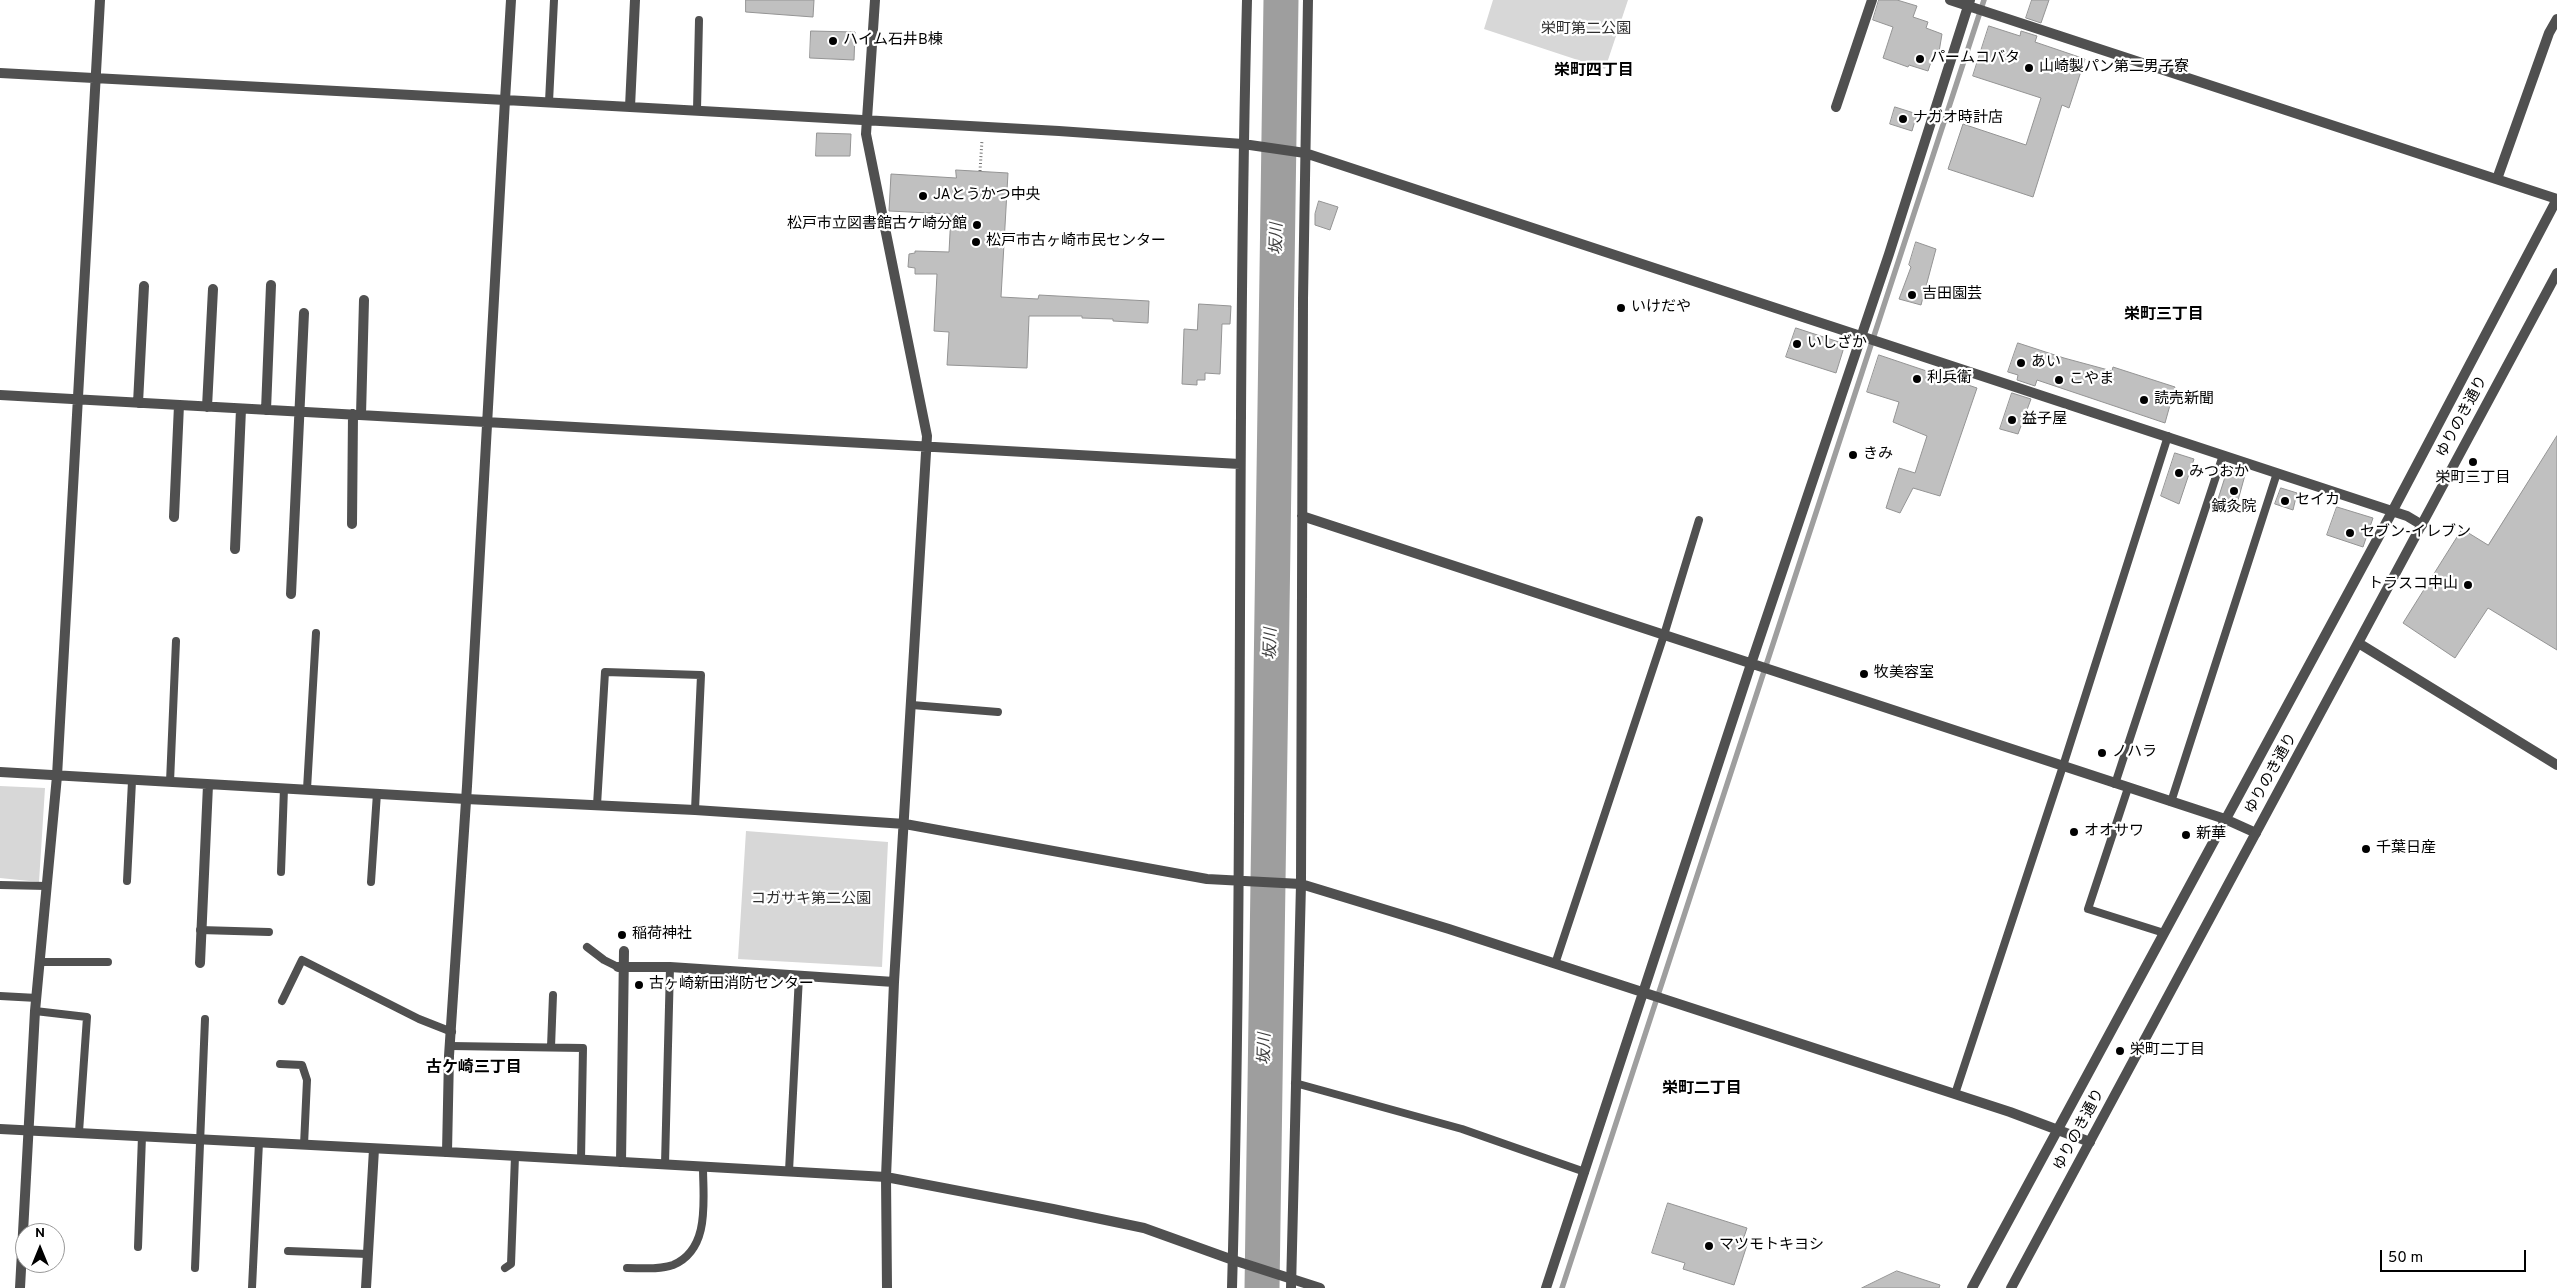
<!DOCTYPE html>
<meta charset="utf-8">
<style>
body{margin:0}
#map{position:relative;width:2557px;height:1288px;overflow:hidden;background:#fff;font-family:Overpass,sans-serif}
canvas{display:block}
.north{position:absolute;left:15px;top:1223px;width:50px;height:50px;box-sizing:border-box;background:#fff;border:1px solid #999;border-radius:50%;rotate:0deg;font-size:14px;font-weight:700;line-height:20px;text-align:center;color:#000}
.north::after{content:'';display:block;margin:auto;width:18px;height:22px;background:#000;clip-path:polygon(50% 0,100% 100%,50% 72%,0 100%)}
.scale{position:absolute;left:2380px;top:1250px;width:146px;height:22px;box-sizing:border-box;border:2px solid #000;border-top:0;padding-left:6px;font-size:15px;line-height:18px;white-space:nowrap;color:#000;-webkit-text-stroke:4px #fff;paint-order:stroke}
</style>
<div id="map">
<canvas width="2557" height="1288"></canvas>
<div class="north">N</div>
<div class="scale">50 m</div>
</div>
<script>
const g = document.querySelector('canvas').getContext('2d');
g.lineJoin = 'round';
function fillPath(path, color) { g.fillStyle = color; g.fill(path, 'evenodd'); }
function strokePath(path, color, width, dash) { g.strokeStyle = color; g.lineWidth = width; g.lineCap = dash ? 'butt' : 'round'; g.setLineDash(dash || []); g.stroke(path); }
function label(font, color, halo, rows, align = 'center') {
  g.font = font + ' Overpass,"Noto Sans JP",sans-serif'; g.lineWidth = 4.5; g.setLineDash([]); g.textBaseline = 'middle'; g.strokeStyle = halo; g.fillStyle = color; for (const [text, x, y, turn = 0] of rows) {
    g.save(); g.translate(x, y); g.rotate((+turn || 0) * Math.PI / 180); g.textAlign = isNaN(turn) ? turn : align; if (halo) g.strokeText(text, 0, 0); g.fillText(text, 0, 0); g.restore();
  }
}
const green = new Path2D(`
 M1493,0H1628L1605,69L1484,29Z
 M0,786L45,788L39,882L0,878Z
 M746,831L888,842L882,967L738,959Z`);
const stream = new Path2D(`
 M1562,1288L1984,0`);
const river = new Path2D(`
 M1262,1288L1281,0`);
const building = new Path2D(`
 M746,0H814L813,17L746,12Z
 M1879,0H1897L1917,6L1913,17L1928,22L1926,28L1942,34L1939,52L1934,53L1928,71L1909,65L1908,67L1883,58L1893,27L1873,20Z
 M2032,0H2049L2041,23L2026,18Z
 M1989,26L2020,36L2021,31L2037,36L2035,42L2085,59L2069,108L2062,105L2033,197L1948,169L1963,124L2026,145L2041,98L1973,76Z
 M811,31L855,32L854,60L810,58Z
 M1895,107L1917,114L1912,131L1890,124Z
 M817,133L851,134L850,156H816Z
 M956,170L1008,173L1001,297L1038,299L1039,295L1149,301L1148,323L1113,321V319L1082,318V316H1029L1027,368L947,365L949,332L934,331L937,274H915V268L908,267L909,254L915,253V251L949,252L951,214L889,211L891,174L956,178Z
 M1319,201L1338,207L1330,230L1315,225V214Z
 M1916,242L1936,249L1921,305L1899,299L1911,267L1909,265Z
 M1199,304L1231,306L1230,324H1222L1220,374L1205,373V380H1197V385L1182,384L1184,329L1197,330Z
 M1796,328L1845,344L1836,373L1786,357Z
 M2018,343L2064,358L2112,371L2113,367L2175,387L2165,423L2037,380L2035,386L2017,380L2018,375L2008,372Z
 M1879,355L1977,388L1940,496L1913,488L1900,513L1886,508L1895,480L1899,468L1915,473L1927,436L1893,422L1899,402L1867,392Z
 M2012,393L2031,399L2018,434L2000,429Z
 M2557,436V650L2488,608L2455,658L2403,623L2462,529L2488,545Z
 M2175,453L2194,459L2179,504L2161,496Z
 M2233,470L2245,475L2237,504L2218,499L2226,474Z
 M2281,488L2297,493L2293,510L2275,504Z
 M2337,507L2373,518L2363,547L2327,535Z
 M1668,1203L1747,1228L1743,1240L1748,1242L1734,1285L1683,1269L1685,1263L1652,1253Z
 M1897,1271L1940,1285L1939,1288H1862Z`);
const path = new Path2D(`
 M980,171L982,140`);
const service = new Path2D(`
 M549,102L554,0
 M697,110L699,20
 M912,705L998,712
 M170,782L176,641
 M2115,784L2223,455
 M2128,788L2088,909L2164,933
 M307,789L316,633
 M2171,802L2277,473
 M597,805L605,672L701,675L695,810
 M281,872L284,788
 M127,881L132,781
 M371,882L377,793
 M0,885L47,886
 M200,930L269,932
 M587,947L604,960L618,967
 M40,962H108
 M1555,964L1664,635L1699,520
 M0,996L37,998
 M282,1001L302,960L419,1019L452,1032
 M35,1011L87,1017L79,1132
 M451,1046L583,1048L581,1160
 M551,1047L553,995
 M280,1064L302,1065L307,1080L304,1145
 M1295,1083L1462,1129L1585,1172
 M1955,1094L2063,766L2168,436
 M665,1164L670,967
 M789,1171L799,976
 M138,1247L142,1136
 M288,1251L367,1254
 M195,1268L205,1019
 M505,1268L511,1264L515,1156
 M627,1268C641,1268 659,1270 673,1265C711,1249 703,1199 703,1167
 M252,1288L259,1142`);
const pedestrian = new Path2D(`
 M621,1162L624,951`);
const minor = new Path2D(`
 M511,0L505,100L1059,131L1243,144L1305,153L2407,516L2422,525
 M875,0L866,134L927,436L894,982L886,1177L887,1288
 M1950,0L2557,199
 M0,73L505,100L467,786L449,1056L447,1152L886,1177L1053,1209L1144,1228L1233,1260
 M630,107L635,0
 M1836,107L1872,0
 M2497,179L2549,33L2557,19
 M0,395L1240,464
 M138,403L144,286
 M207,407L213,289
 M266,410L271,285
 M361,415L364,300
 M1302,516L2225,819L2256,833
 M174,517L179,405
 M352,524L353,414
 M235,549L241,409
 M291,594L304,313
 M0,772L466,799L695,810L905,824L1207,879L1301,884L1449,929L2010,1112L2090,1142
 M200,963L208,785
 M618,967H670L894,982
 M20,1288L35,1011L57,776L100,0
 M366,1288L374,1149
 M1232,1288C1244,859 1236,429 1247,0
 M1291,1288L1301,884L1303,299L1308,0
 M1546,1288L1751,664L1889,254L1970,0
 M1972,1288L2392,512L2557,199`);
const tertiary = new Path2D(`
 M2360,644L2557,765
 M0,1129L447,1152
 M1233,1260L1320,1288
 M2011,1288L2557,273`);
const markers = [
 [833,41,5,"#000"],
 [1920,59,5,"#000"],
 [2029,68,5,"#000"],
 [1903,119,5,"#000"],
 [923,196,5,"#000"],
 [977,225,5,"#000"],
 [976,242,5,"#000"],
 [1912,295,5,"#000"],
 [1621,308,5,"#000"],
 [1797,344,5,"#000"],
 [2021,363,5,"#000"],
 [1917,379,5,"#000"],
 [2059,380,5,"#000"],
 [2144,400,5,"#000"],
 [2012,420,5,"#000"],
 [1853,455,5,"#000"],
 [2473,462,5,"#000"],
 [2179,473,5,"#000"],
 [2234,491,5,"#000"],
 [2285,501,5,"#000"],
 [2350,533,5,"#000"],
 [2468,585,5,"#000"],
 [1864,674,5,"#000"],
 [2102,753,5,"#000"],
 [2074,832,5,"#000"],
 [2186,835,5,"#000"],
 [2366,849,5,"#000"],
 [622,935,5,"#000"],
 [639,985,5,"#000"],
 [2120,1051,5,"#000"],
 [1709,1246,5,"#000"]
];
const parkNames = [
 ["栄町第二公園",1586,30],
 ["コガサキ第二公園",811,900]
];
const poiNames = [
 ["ハイム石井B棟",843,41],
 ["パームコバタ",1930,59],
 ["山崎製パン第二男子寮",2039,68],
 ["ナガオ時計店",1913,119],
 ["JAとうかつ中央",933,196],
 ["松戸市立図書館古ケ崎分館",967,225,"right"],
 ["松戸市古ヶ崎市民センター",986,242],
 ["吉田園芸",1922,295],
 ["いけだや",1631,308],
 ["いしざか",1807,344],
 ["あい",2031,363],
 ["利兵衛",1927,379],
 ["こやま",2069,380],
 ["読売新聞",2154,400],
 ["益子屋",2022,420],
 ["きみ",1863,455],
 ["みつおか",2189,473],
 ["栄町三丁目",2473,479,"center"],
 ["セイカ",2295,501],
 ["鍼灸院",2234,508,"center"],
 ["セブン-イレブン",2360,533],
 ["トラスコ中山",2458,585,"right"],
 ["牧美容室",1874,674],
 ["ノハラ",2112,753],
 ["オオサワ",2084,832],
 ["新華",2196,835],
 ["千葉日産",2376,849],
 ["稲荷神社",632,935],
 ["古ヶ崎新田消防センター",649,985],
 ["栄町二丁目",2130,1051],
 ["マツモトキヨシ",1719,1246]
];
const streetNames = [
 ["ゆりのき通り",2463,417,-62],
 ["ゆりのき通り",2272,774,-61],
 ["ゆりのき通り",2080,1130,-62]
];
const neighbourhoodNames = [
 ["栄町四丁目",1594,72],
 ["栄町三丁目",2164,316],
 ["古ケ崎三丁目",474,1069],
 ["栄町二丁目",1702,1090]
];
const waterNames = [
 ["坂川",1278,239,-89],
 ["坂川",1272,644,-89],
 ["坂川",1266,1049,-89]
];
fillPath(green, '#d7d7d7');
strokePath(stream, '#9e9e9e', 5.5);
strokePath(river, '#9e9e9e', 35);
fillPath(building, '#c0c0c0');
strokePath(building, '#949494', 1);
strokePath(path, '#727272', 3, [1, 2.5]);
strokePath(service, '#505050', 8);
strokePath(pedestrian, '#505050', 10);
strokePath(minor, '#505050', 10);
strokePath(tertiary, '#505050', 10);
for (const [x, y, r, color] of markers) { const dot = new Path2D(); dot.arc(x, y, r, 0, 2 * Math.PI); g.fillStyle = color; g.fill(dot); strokePath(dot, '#fff', 2); }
label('15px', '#2e2e2e', '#fff', parkNames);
label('15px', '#000', '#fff', poiNames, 'left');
label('15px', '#000', '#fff', streetNames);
label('bold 16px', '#000', '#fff', neighbourhoodNames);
label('italic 16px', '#3f3f3f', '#fff', waterNames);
</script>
